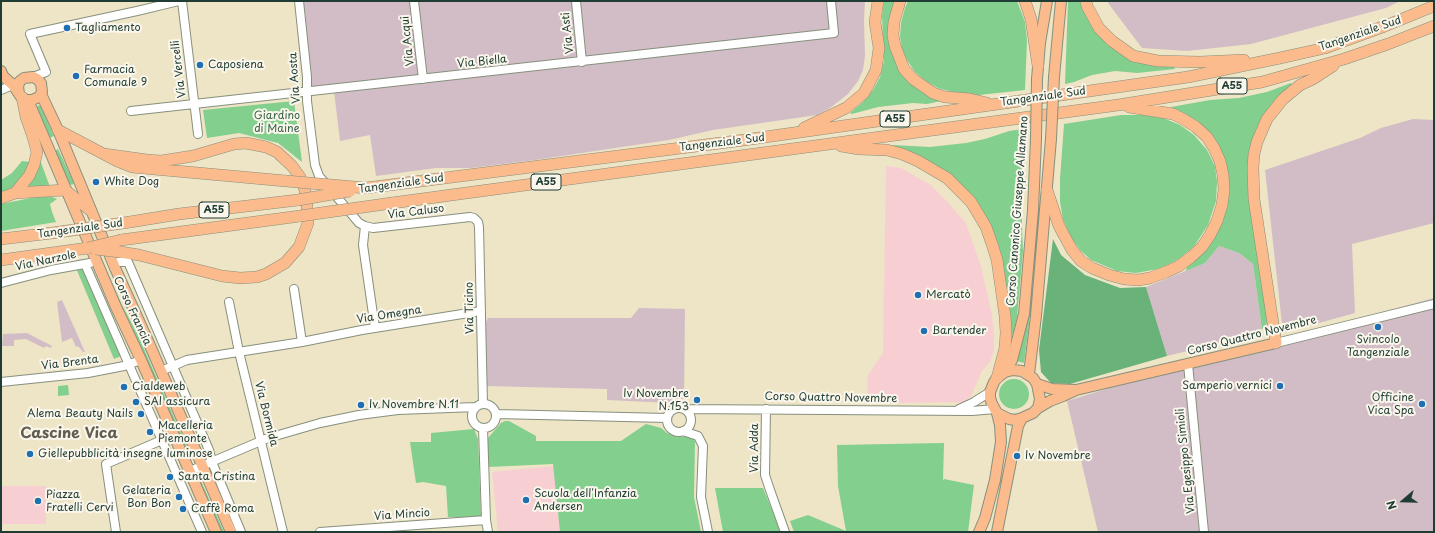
<!DOCTYPE html>
<html>
<head>
<meta charset="utf-8">
<style>
	body { margin:0 }
	#map { position:relative; width:1435px; height:533px; overflow:hidden; background:#eee4c6; font-family:"Playpen Sans",sans-serif }
	canvas { display:block }
	.frame { position:absolute; inset:0; border:2px solid #1f3d34; pointer-events:none }
	.north { position:absolute; left:1383px; top:481px; width:40px; height:40px; -webkit-text-stroke:3px #fbf7ec; paint-order:stroke; rotate:250deg; font-size:11px; font-weight:700; line-height:16px; text-align:center; color:#1f3d34 }
	.north::after { content:''; display:block; margin:auto; width:14px; height:18px; background:#1f3d34; clip-path:polygon(50% 0,100% 100%,50% 72%,0 100%) }
</style>
</head>
<body>
<div id="map">
<canvas width="1435" height="533"></canvas>
<div class="frame"></div>
<div class="north">N</div>
</div>
<script>
const g = document.querySelector('canvas').getContext('2d');
g.lineJoin = 'round';
function paint(path, color) {
  g.fillStyle = color;
  g.fill(path, 'evenodd');
}
function toPath(rows) {
  const path = new Path2D();
  for (const r of rows) {
    if (r.length === 3) {
      path.moveTo(r[0] + r[2], r[1]);
      path.arc(r[0], r[1], r[2], 0, 2 * Math.PI);
      continue;
    }
    path.moveTo(r[0], r[1]);
    for (let i = 2; i < r.length; i += 2) path.lineTo(r[i], r[i + 1]);
  }
  return path;
}
function stroke(path, color, width, dash) {
  g.strokeStyle = color;
  g.lineWidth = width;
  g.lineCap = dash ? 'butt' : 'round';
  g.setLineDash(dash || []);
  g.stroke(path);
}
function label(font, color, halo, rows, align = 'center') {
  g.font = font + ' "Playpen Sans",sans-serif';
  g.lineWidth = 4;
  g.setLineDash([]);
  g.textBaseline = 'middle';
  g.strokeStyle = halo;
  g.fillStyle = color;
  for (const [text, x, y, turn = 0] of rows) {
    g.save();
    g.translate(x, y);
    g.rotate((+turn || 0) * Math.PI / 180);
    g.textAlign = isNaN(turn) ? turn : align;
    if (halo) g.strokeText(text, 0, 0);
    g.fillText(text, 0, 0);
    g.restore();
  }
}
paint(toPath([
	[886,166,901,168,931,185,944,198,966,223,981,266,992,314,994,335,994,351,990,362,982,371,971,396,963,402,895,403,867,401,868,375,883,353],
	[554,466,560,532,498,532,492,472],
	[1,486,46,486,46,524,4,524,1,526]
]), '#f7cfd3');
paint(toPath([
	[300,1,865,1,864,20,865,56,863,70,858,81,848,94,830,108,817,115,713,130,669,140,535,160,471,168,436,168,376,176,370,135,340,141,334,91,310,92],
	[1109,1,1400,1,1386,8,1251,44,1187,51,1142,48,1108,3],
	[1413,119,1434,120,1434,223,1352,244,1355,313,1283,333,1265,170,1360,138,1381,128],
	[1219,246,1239,253,1253,264,1262,329,1200,348,1167,356,1146,287,1205,263],
	[1434,298,1434,532,1098,532,1067,401,1188,364],
	[62,300,85,352,83,352,78,346,76,347,72,338,62,342,57,302],
	[639,308,685,309,684,398,672,403,607,400,607,389,485,386,484,327,488,318,631,318],
	[27,333,52,346,51,348,46,346,44,348,26,339,14,340,14,346,2,346,3,334]
]), '#d2bdc7');
paint(toPath([
	[884,1,896,1,896,61,941,101,927,104,913,103,878,107,852,114,850,113,863,102,873,90,880,77,884,61,882,16],
	[908,1,1017,1,1025,22,1027,40,1025,90,979,95,964,95,938,88,926,81,915,72,907,60,902,49,900,36,901,23,905,8],
	[1068,1,1080,1,1089,20,1154,65,1174,67,1175,69,1137,73,1115,71,1092,75,1074,82,1065,84],
	[1291,83,1292,85,1255,135,1267,322,1266,326,1262,329,1253,264,1239,253,1219,246,1205,263,1186,271,1187,267,1219,229,1221,151,1172,109,1171,107,1210,100,1239,98,1267,92],
	[294,101,302,162,278,143,239,133,207,138,203,110],
	[40,105,54,136,49,138,36,107],
	[1121,115,1142,115,1163,118,1180,125,1194,135,1207,150,1215,166,1217,182,1216,201,1208,225,1195,245,1179,259,1158,269,1136,273,1117,271,1091,260,1080,250,1070,236,1063,219,1060,202,1060,179,1064,124],
	[1023,129,1021,201,1023,251,1017,317,1013,334,1010,333,1003,277,976,204,892,148,893,145,930,147,966,143,985,139,1009,131],
	[58,149,74,183,72,185,68,183,55,153,56,150],
	[40,160,50,187,29,187,29,185],
	[22,161,30,162,25,173,16,186,1,195,1,180,12,173],
	[41,196,52,197,57,199,50,204,52,212,56,222,1,231,1,204],
	[81,213,82,214,122,305,137,333,191,456,189,457,137,342,135,335,127,317,119,306],
	[83,266,121,356,114,359,76,268],
	[1033,291,1024,363,1016,361,1024,337,1031,293],
	[1014,394,15],
	[68,385,69,395,58,396,58,386],
	[505,421,509,421,536,436,536,441,621,441,646,424,661,428,667,433,677,437,690,437,695,441,694,497,701,532,560,532,553,464,488,467,488,438,501,423],
	[474,429,478,439,481,517,448,517,446,486,423,482,416,483,410,442,431,442,431,433],
	[944,443,943,481,944,479,974,485,968,532,794,532,790,521,808,515,846,531,838,486,837,445],
	[200,481,201,481,224,532,222,532],
	[715,488,763,488,781,532,723,532]
]), '#82cf8e');
paint(toPath([
	[1053,239,1061,255,1085,275,1120,288,1146,287,1167,356,1070,384,1051,383,1041,372,1039,350]
]), '#69b279');
const minor = toPath([
	[182,1,198,134],
	[299,1,307,77,307,101,315,165,319,176,359,223,365,226,373,228,382,227,470,217,474,218,478,222,479,227,483,404],
	[414,1,423,79],
	[576,1,582,62],
	[33,77,46,72,30,34,137,11,179,1],
	[1,90,17,83],
	[131,111,834,33,831,1],
	[365,226,363,245,375,328],
	[112,262,128,262,209,450,212,462,241,532],
	[85,264,202,532],
	[1,283,51,270,90,263],
	[294,289,302,342],
	[229,302,239,352,283,532],
	[1276,343,1434,304],
	[1188,364,1204,532],
	[161,371,187,360,302,342,362,330,481,311],
	[1,382,88,373,124,366,141,360],
	[484,416,12],
	[679,420,12],
	[684,409,972,411,995,409],
	[766,409,765,475,770,490,785,532],
	[959,409,974,402,990,392],
	[496,414,667,418],
	[483,428,486,520,488,532],
	[683,431,698,436,703,446,701,497,708,532],
	[178,476,268,438,320,423,359,415,398,410,476,407],
	[116,532,106,464,162,440],
	[320,532,486,520]
]);
const major = toPath([
	[1,71,3,76,13,85,21,97,26,100,32,100,39,97,42,92,41,83,37,79,33,77,24,78,20,81,18,86,19,94],
	[1054,77,1061,1],
	[1037,79,1040,43,1047,1],
	[41,94,58,130,115,268,148,341,231,532],
	[28,100,116,307,141,360,216,532],
	[1013,370,1022,371,1033,378,1037,384,1040,399,1038,408,1033,413,1022,418,1015,420,1009,419,997,413,992,404,990,398,990,392,994,382,997,378,1005,372,1013,370],
	[1005,372,1012,360,1024,314,1033,210,1036,139],
	[1029,374,1036,316,1051,139],
	[1037,384,1052,389,1076,390],
	[1038,408,1050,401,1063,396,1076,390,1276,343],
	[979,532,985,518,995,480,1001,442,1000,425,997,413],
	[997,532,1018,426,1022,418]
]);
const highway = toPath([
	[900,1,894,22,893,35,895,46,904,69,913,79,933,93,945,97,970,99,987,103],
	[1025,1,1031,19,1038,66],
	[1086,1,1087,6,1099,28,1112,41,1133,56,1158,61,1200,62,1244,60],
	[804,128,846,108,864,93,876,70,879,48,875,22,878,1],
	[58,130,117,161,132,167,286,181],
	[841,146,859,149,887,150,902,154,918,161,947,178,971,202,986,227,992,244,997,260,1005,316,1006,333,1005,348,997,378],
	[104,154,147,160,161,161,193,156,234,144,246,143,266,147,277,152,292,166,300,177,305,190,308,215,308,223,299,247,285,263,266,274,257,277,240,278,222,276,139,255,120,252],
	[366,188,744,140,1188,77,1280,58,1325,48,1385,26,1434,6],
	[1047,190,1059,226,1072,250,1081,261,1092,268,1109,275,1124,279,1138,280,1150,278,1166,272,1179,266,1191,257,1202,247,1210,235,1217,221,1222,205,1224,190,1223,175,1220,161,1214,148,1207,137,1196,127,1183,119,1173,114,1129,107],
	[15,193,29,176,34,165,37,152,33,137,26,117,22,97],
	[1,198,15,193,65,190,90,210],
	[392,203,1118,105,1262,82,1344,59,1388,44,1434,26],
	[130,222,179,214,298,200],
	[1,239,52,233],
	[121,240,300,216],
	[1,260,88,248],
	[1276,343,1254,199,1253,168,1254,154,1257,142,1267,119,1283,99,1300,85,1313,79,1333,66]
]);
stroke(minor, '#86907d', 10);
stroke(major, '#86907d', 12);
stroke(highway, '#86907d', 12);
stroke(minor, '#fff', 8);
stroke(major, '#fbbb8d', 10);
stroke(highway, '#fbbb8d', 11);
const majorBridge = toPath([
	[1036,139,1037,79],
	[1051,139,1054,77]
]);
const highwayBridge = toPath([
	[286,181,366,188],
	[298,200,350,191],
	[300,216,392,203],
	[52,233,130,222],
	[88,248,121,240],
	[96,249,120,252]
]);
stroke(majorBridge, '#86907d', 12, []);
stroke(highwayBridge, '#86907d', 12, []);
stroke(majorBridge, '#fbbb8d', 10);
stroke(highwayBridge, '#fbbb8d', 11);
for (const [x, y, r, color] of [
	[67,28,4,"#1f6fb2"],
	[200,65,4,"#1f6fb2"],
	[76,76,4,"#1f6fb2"],
	[96,182,4,"#1f6fb2"],
	[918,295,4,"#1f6fb2"],
	[1378,327,4,"#1f6fb2"],
	[924,331,4,"#1f6fb2"],
	[1280,386,4,"#1f6fb2"],
	[124,387,4,"#1f6fb2"],
	[697,400,4,"#1f6fb2"],
	[136,402,4,"#1f6fb2"],
	[1422,404,4,"#1f6fb2"],
	[361,405,4,"#1f6fb2"],
	[141,414,4,"#1f6fb2"],
	[150,432,4,"#1f6fb2"],
	[30,454,4,"#1f6fb2"],
	[1017,456,4,"#1f6fb2"],
	[170,477,4,"#1f6fb2"],
	[179,497,4,"#1f6fb2"],
	[526,500,4,"#1f6fb2"],
	[38,501,4,"#1f6fb2"],
	[183,509,4,"#1f6fb2"]
]) {
  const dot = new Path2D();
  dot.arc(x, y, r, 0, 2 * Math.PI);
  g.fillStyle = color;
  g.fill(dot);
  stroke(dot, '#fbf7ec', 1.5);
}
for (const [x, y, w] of [
	[1232,86,30],
	[895,119,30],
	[546,182,30],
	[214,210,30]
]) {
  const box = new Path2D();
  box.roundRect(x - w / 2, y - 8, w, 16, 3);
  g.fillStyle = '#fbf7ec';
  g.fill(box);
  stroke(box, '#1f3d34', 1);
}
label('bold 10px', '#1f3d34', null, [
	["A55",1232,86],
	["A55",895,119],
	["A55",546,182],
	["A55",214,210]
]);
label('11px', '#1f3d34', '#fbf7ec', [
	["Tagliamento",75,28],
	["Caposiena",208,65],
	["Farmacia",84,70],
	["Comunale 9",84,83],
	["White Dog",104,182],
	["Mercatò",926,295],
	["Bartender",932,331],
	["Svincolo",1378,340,"center"],
	["Tangenziale",1378,353,"center"],
	["Samperio vernici",1272,386,"right"],
	["Cialdeweb",132,387],
	["Iv Novembre",689,394,"right"],
	["N.153",689,407,"right"],
	["Officine",1414,398,"right"],
	["Vica Spa",1414,411,"right"],
	["SAI assicura",144,402],
	["Iv Novembre N.11",369,405],
	["Alema Beauty Nails",133,414,"right"],
	["Macelleria",158,426],
	["Piemonte",158,439],
	["Giellepubblicità insegne luminose",38,454],
	["Iv Novembre",1025,456],
	["Santa Cristina",178,477],
	["Gelateria",171,491,"right"],
	["Bon Bon",171,504,"right"],
	["Scuola dell'Infanzia",534,494],
	["Andersen",534,507],
	["Piazza",46,495],
	["Fratelli Cervi",46,508],
	["Caffè Roma",191,509]
], 'left');
label('11px', '#1f3d34', '#fbf7ec', [
	["Via Asti",568,33,-96],
	["Tangenziale Sud",1360,34,-19],
	["Via Acqui",408,41,-96],
	["Via Biella",482,62,-6],
	["Via Vercelli",179,69,-97],
	["Via Aosta",295,78,-94],
	["Tangenziale Sud",1043,97,-8],
	["Tangenziale Sud",722,143,-7],
	["Tangenziale Sud",401,184,-8],
	["Corso Canonico Giuseppe Allamano",1018,211,-86],
	["Via Caluso",416,212,-7],
	["Tangenziale Sud",80,229,-8],
	["Via Narzole",46,261,-12],
	["Via Ticino",470,308,-91],
	["Corso Francia",132,311,65],
	["Via Omegna",389,315,-9],
	["Corso Quattro Novembre",1252,336,-14],
	["Via Brenta",70,363,-7],
	["Corso Quattro Novembre",831,398,1],
	["Via Bormida",266,414,76],
	["Via Adda",755,448,-90],
	["Via Egesippo Simioli",1186,461,-96],
	["Via Mincio",402,515,-4]
]);
label('11px', '#38624a', '#fbf7ec', [
	["Giardino",277,116],
	["di Maine",277,129]
]);
label('bold 15px', '#625d51', '#fbf7ec', [
	["Cascine Vica",69,434]
]);
</script>
</body>
</html>
